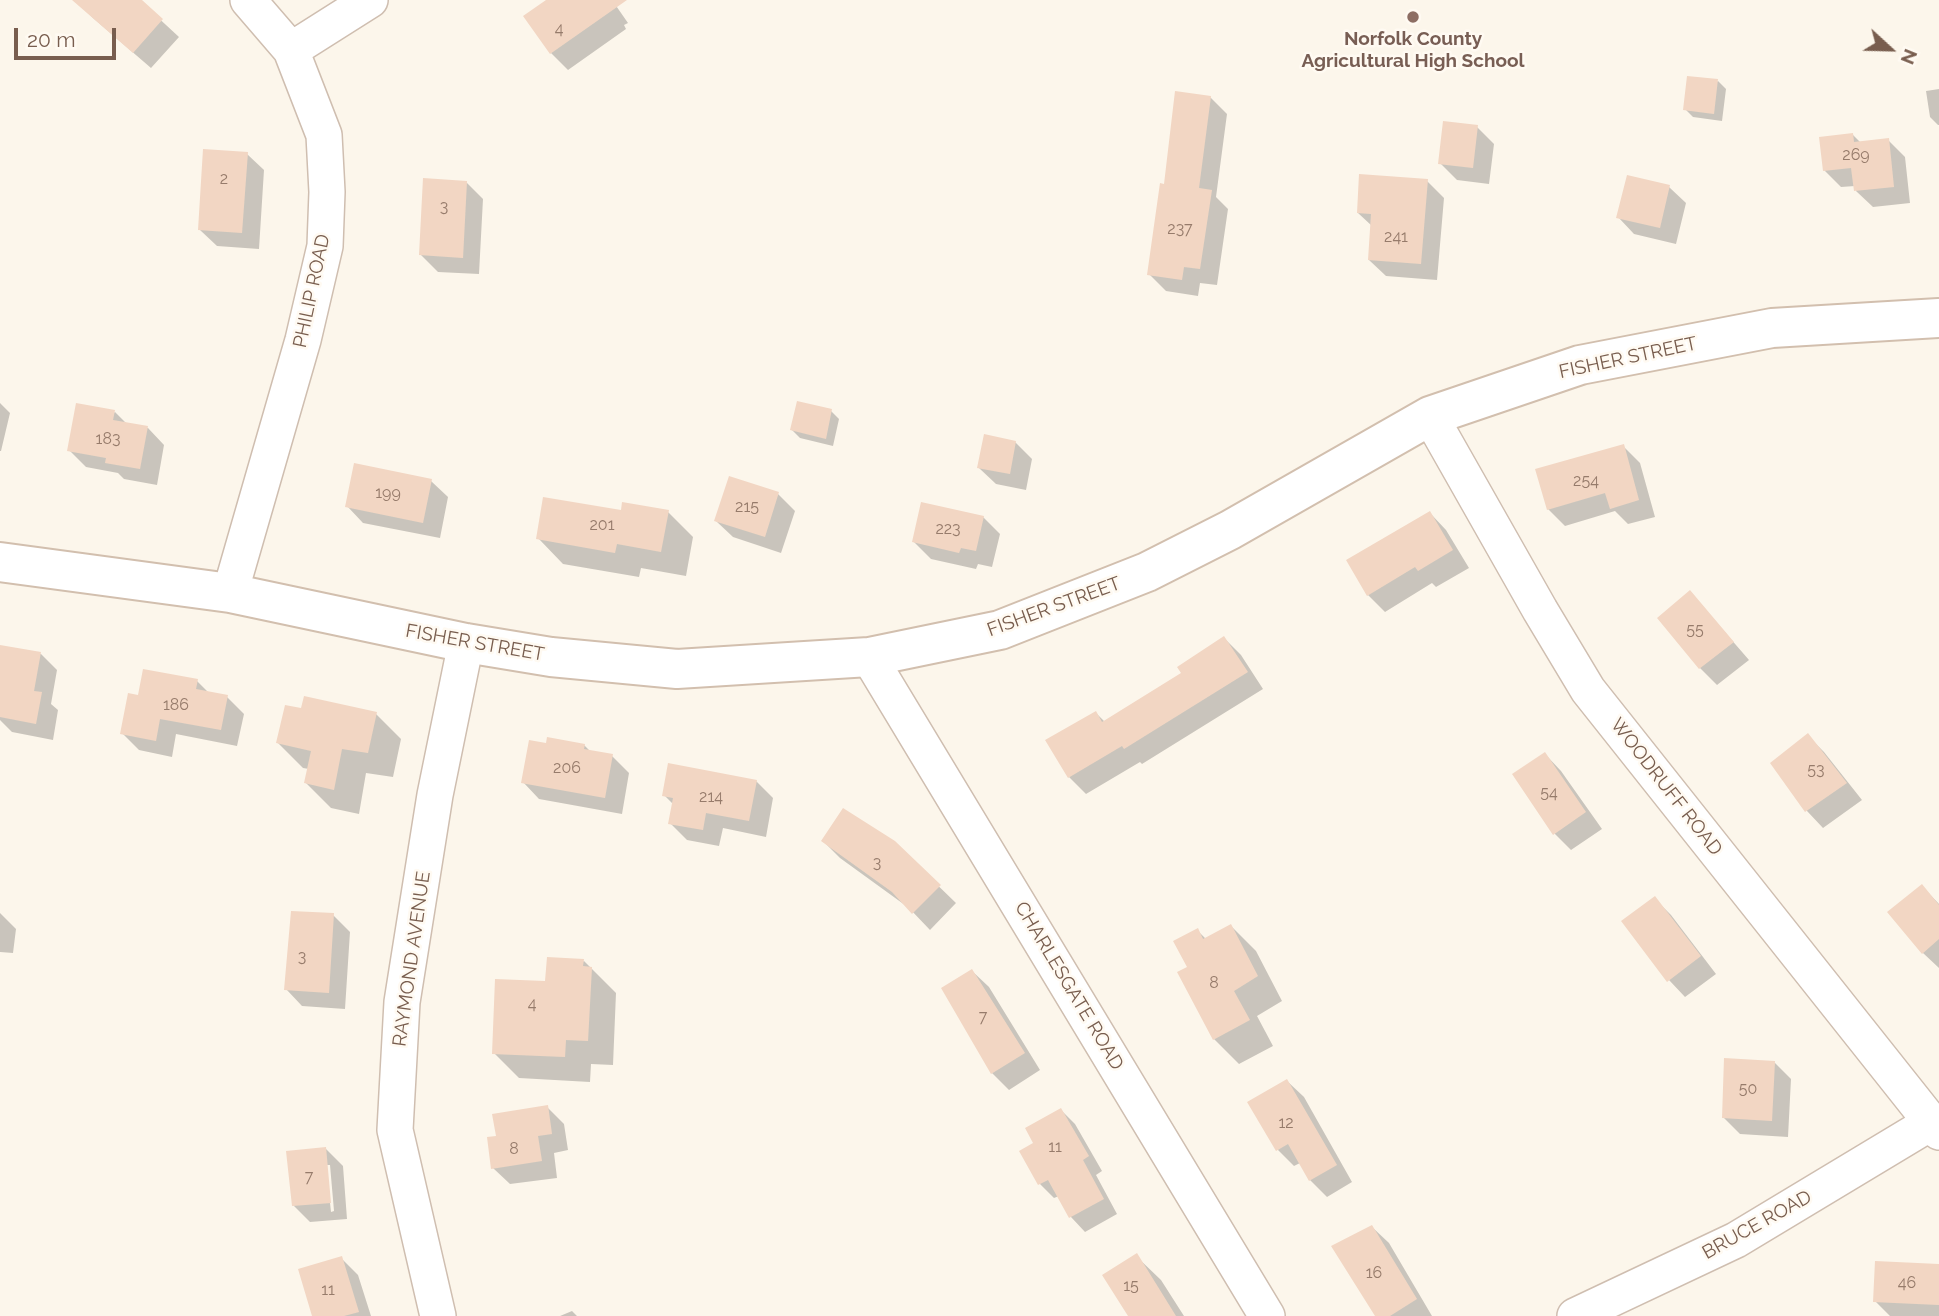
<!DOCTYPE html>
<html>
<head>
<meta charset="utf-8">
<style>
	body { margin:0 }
	#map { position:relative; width:1939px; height:1316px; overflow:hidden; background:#fcf6eb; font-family:Raleway,sans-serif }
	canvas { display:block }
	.north { position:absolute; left:1855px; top:14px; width:70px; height:70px; -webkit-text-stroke:5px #fffaf2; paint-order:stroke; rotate:112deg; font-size:19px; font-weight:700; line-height:28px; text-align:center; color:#785d4e }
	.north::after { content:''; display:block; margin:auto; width:24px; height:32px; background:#785d4e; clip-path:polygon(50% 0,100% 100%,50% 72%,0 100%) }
	.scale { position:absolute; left:14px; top:28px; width:102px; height:32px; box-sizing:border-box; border:4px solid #785d4e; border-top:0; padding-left:9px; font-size:21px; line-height:24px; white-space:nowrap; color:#785d4e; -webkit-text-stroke:5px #fffaf2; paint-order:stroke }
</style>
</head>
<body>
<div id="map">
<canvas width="1939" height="1316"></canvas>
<div class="north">N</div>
<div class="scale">20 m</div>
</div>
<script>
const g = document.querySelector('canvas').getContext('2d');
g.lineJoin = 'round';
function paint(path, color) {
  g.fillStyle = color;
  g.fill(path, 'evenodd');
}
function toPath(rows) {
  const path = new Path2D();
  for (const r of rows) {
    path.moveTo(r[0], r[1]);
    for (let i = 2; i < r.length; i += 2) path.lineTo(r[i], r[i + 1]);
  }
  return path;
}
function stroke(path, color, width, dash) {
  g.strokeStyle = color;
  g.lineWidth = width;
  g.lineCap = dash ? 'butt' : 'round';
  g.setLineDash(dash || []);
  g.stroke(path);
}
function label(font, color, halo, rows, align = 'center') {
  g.font = font + ' Raleway,sans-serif';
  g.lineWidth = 5;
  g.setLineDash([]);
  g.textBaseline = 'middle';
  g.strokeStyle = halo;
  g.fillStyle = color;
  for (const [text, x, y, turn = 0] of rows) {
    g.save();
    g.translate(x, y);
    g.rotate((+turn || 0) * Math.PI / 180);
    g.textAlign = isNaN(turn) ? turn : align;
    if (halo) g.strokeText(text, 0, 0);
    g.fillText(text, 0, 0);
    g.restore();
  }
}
paint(toPath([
	[77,0,139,0,179,37,151,68,93,18,76,1],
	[549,0,612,0,628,23,624,25,626,29,568,70,551,53],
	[1718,81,1726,89,1722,121,1693,117,1685,109],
	[1939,89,1939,125,1938,125,1930,117,1926,91],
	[1210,97,1227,114,1216,197,1228,209,1217,285,1200,283,1198,296,1166,291,1149,274,1166,186],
	[1477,127,1494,144,1489,184,1457,180,1440,163],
	[1853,135,1861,143,1888,140,1905,157,1910,203,1873,207,1856,191,1855,186,1841,187,1824,170],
	[247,154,264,170,259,249,217,246,200,230],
	[1427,181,1444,198,1437,280,1386,276,1369,260,1372,226,1358,213],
	[466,182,483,199,479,274,438,272,421,255],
	[1669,187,1686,203,1676,244,1634,234,1618,217],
	[0,403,10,413,1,451,0,451],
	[831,411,839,419,833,446,800,438,792,430],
	[115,412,127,424,148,428,164,445,157,485,124,479,118,473,86,467,69,450],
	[1015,442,1032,459,1026,490,996,484,979,468],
	[1623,446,1640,463,1655,517,1628,524,1615,511,1565,526,1548,509],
	[431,481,448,497,440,538,363,523,347,506],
	[778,494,795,511,781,553,733,537,716,521],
	[622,512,668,512,693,537,686,576,641,568,639,577,563,564,538,538],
	[1430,513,1446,530,1469,568,1436,587,1432,583,1385,612,1368,595],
	[983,517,1000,534,992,567,978,564,976,569,931,559,914,542],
	[1690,592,1749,660,1717,685,1700,668,1660,618],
	[1224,638,1241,655,1263,689,1142,764,1140,762,1086,794,1069,777,1048,741,1096,713,1105,722,1183,674],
	[0,646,41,654,57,670,51,704,58,710,53,740,12,732,0,720],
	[197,681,210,694,227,697,244,714,237,746,176,734,172,757,139,750,122,733,139,697],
	[376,714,401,739,393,777,366,773,359,814,331,808,306,783,309,769,303,768,278,743],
	[1807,735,1824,752,1862,800,1823,828,1807,811,1773,763],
	[548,745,584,745,591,752,612,756,629,773,622,814,539,799,523,782],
	[1545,754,1561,771,1602,829,1571,850,1555,834],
	[756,781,773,798,766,837,723,828,719,846,687,840,670,823,674,805,664,795],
	[823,841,894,843,956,903,930,930,909,908,840,858],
	[1922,886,1939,904,1939,968,1923,953],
	[1654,898,1671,915,1716,974,1685,997,1669,980],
	[0,913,16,929,13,953,0,952],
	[333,915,350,932,345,1009,302,1006,286,989],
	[1231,926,1256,951,1282,1001,1257,1016,1273,1046,1239,1064,1214,1039,1179,973,1189,968,1197,930,1206,939],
	[584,961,616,993,613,1065,591,1064,590,1082,519,1078,494,1053,547,983],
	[972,971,989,987,1040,1070,1009,1090,992,1073],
	[1774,1062,1791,1079,1788,1137,1740,1134,1723,1117],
	[1287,1081,1304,1097,1352,1182,1327,1197,1310,1180,1300,1163,1294,1166,1278,1150],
	[547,1107,564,1124,568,1150,554,1153,557,1178,510,1184,493,1168,498,1138],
	[1061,1110,1075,1124,1102,1171,1096,1175,1117,1214,1085,1232,1071,1217,1059,1196,1054,1198,1040,1184,1036,1144],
	[326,1149,343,1166,347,1219,310,1222,293,1205],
	[326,1165,330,1165,334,1211,331,1212],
	[1372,1227,1389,1243,1432,1316,1377,1316],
	[1136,1256,1161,1280,1184,1316,1130,1316],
	[341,1258,358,1275,371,1316,314,1316],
	[1939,1265,1939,1316,1890,1316,1875,1301],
	[572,1311,577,1316,560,1316]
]), '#0003');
paint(toPath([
	[72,0,142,0,163,19,133,53],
	[546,0,627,0,550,54,523,16],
	[1687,76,1718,79,1714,114,1683,110],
	[1175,91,1211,96,1199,188,1212,190,1200,269,1184,267,1182,280,1147,275,1160,183,1164,184],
	[1443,121,1478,125,1473,168,1438,164],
	[1853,133,1854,142,1889,138,1894,187,1854,191,1851,168,1823,171,1819,137],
	[203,149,248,152,242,233,198,230],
	[1359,174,1428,179,1421,264,1368,260,1371,214,1357,213],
	[1627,175,1670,185,1660,228,1616,218],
	[423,178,467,181,463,258,419,255],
	[797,401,832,409,826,439,790,430],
	[76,403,115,410,113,420,148,426,140,469,105,463,106,458,67,451],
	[984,434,1016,441,1010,474,977,468],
	[1624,444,1639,500,1610,509,1605,493,1547,510,1535,469],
	[354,463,432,479,423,523,345,507],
	[729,476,779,492,765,537,714,521],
	[543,497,621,510,622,502,669,510,661,552,617,544,615,553,536,539],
	[921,502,984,516,976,551,961,548,959,553,912,542],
	[1430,511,1453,550,1418,571,1415,567,1367,596,1346,560],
	[1690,590,1734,642,1699,669,1657,618],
	[1224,636,1248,672,1124,749,1122,746,1068,778,1045,740,1096,711,1102,722,1181,673,1177,667],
	[0,645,41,652,34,691,42,692,36,724,0,717],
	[143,669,198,679,196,689,228,695,221,730,160,719,156,741,120,734,128,693,138,695],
	[304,696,377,712,368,753,342,749,334,790,304,783,311,751,276,743,285,705,301,708],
	[1808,733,1847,783,1805,812,1770,763],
	[547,737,585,744,584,749,613,754,605,798,521,783,529,740,546,743],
	[1545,752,1586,812,1553,835,1512,774],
	[668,763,757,780,749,821,706,813,703,830,668,824,673,798,662,796],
	[843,808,895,841,941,885,912,914,892,892,821,841],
	[1922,884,1939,905,1939,939,1922,954,1887,912],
	[1655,896,1701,956,1667,982,1621,921],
	[291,911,334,913,329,993,284,990],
	[1231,924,1258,976,1234,991,1250,1020,1213,1040,1177,972,1187,967,1173,941,1198,928,1203,939],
	[547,957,584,959,583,966,592,967,588,1041,566,1040,565,1057,492,1054,495,979,545,981],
	[972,969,1025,1053,991,1074,941,988],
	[1724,1058,1775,1061,1772,1121,1722,1118],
	[1287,1079,1337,1165,1309,1181,1288,1144,1276,1151,1247,1102],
	[548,1105,552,1134,538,1136,542,1161,491,1169,487,1137,496,1136,492,1114],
	[1061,1108,1089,1156,1083,1160,1104,1199,1069,1218,1048,1180,1038,1185,1019,1151,1033,1143,1025,1128],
	[326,1147,331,1203,292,1206,286,1151],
	[1372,1225,1417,1299,1390,1316,1375,1316,1331,1246],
	[1137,1253,1176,1316,1128,1316,1102,1275],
	[342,1256,359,1312,344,1316,312,1316,298,1269],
	[1875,1261,1939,1264,1939,1305,1873,1302]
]), '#f2d6c3');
const minor = toPath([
	[291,50,370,0],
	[1430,416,1540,610,1588,690,1939,1132],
	[230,593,303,340,325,246,327,192,324,135,291,50,248,0],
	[869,657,1267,1316],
	[438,1316,395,1130,402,1002,435,795,466,643],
	[1575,1316,1736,1240,1932,1122]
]);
const secondary = toPath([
	[0,562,230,593,466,643,551,657,677,669,869,657,1000,630,1147,572,1230,530,1430,416,1580,365,1772,328,1939,318]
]);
stroke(minor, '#cfbeb0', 38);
stroke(secondary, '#d2bfae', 42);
stroke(minor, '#fff', 35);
stroke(secondary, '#fff', 38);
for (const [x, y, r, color] of [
	[1413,17,7,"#8d6e63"]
]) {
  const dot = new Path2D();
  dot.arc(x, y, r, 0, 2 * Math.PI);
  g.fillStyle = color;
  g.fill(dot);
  stroke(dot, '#fffaf2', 2.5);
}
label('16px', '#967b6b', null, [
	["4",559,29],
	["269",1856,155],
	["2",224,179],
	["3",444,207],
	["237",1180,229],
	["241",1396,237],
	["183",108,439],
	["254",1586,481],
	["199",388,493],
	["215",747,507],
	["201",602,525],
	["223",948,529],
	["55",1695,630],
	["186",176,705],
	["206",567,768],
	["53",1816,770],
	["54",1549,793],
	["214",711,797],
	["3",877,863],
	["3",302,957],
	["8",1214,983],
	["4",532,1004],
	["7",983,1017],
	["50",1748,1089],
	["12",1286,1123],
	["11",1055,1147],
	["8",514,1149],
	["7",309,1177],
	["16",1374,1273],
	["46",1907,1283],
	["15",1131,1286],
	["11",328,1290]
]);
label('bold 19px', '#785e54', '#fffaf2', [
	["Norfolk County",1413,39],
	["Agricultural High School",1413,61]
]);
label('19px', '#785d4e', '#fffaf2', [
	["PHILIP ROAD",312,291,-78],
	["FISHER STREET",1628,358,-12],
	["FISHER STREET",1054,607,-20],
	["FISHER STREET",475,643,10],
	["WOODRUFF ROAD",1666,787,52],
	["RAYMOND AVENUE",412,959,-82],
	["CHARLESGATE ROAD",1069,986,59],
	["BRUCE ROAD",1757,1225,-29]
]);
</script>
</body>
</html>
